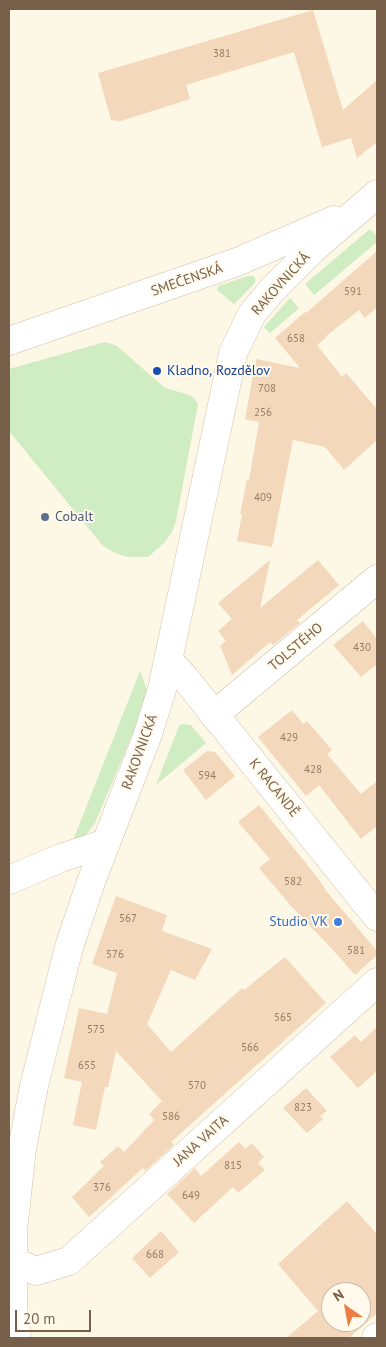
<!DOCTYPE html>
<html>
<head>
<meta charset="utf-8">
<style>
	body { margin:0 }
	#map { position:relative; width:386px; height:1347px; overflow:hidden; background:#fdf7e5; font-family:"PT Sans",sans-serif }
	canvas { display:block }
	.frame { position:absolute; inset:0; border:10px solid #785f49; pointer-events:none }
	.north { position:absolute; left:321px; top:1282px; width:50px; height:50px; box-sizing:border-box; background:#fffaec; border:1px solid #c9bcab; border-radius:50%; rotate:327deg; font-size:14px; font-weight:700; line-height:20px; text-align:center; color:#785f49 }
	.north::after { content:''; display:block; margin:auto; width:18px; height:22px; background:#ed7d44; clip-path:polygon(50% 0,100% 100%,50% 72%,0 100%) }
	.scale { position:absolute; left:15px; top:1310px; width:76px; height:22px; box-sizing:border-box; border:2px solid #785f49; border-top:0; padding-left:6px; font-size:15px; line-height:18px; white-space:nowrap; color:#785f49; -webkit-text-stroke:4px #fffaec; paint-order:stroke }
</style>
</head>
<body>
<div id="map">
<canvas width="386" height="1347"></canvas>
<div class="frame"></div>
<div class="north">N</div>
<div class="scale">20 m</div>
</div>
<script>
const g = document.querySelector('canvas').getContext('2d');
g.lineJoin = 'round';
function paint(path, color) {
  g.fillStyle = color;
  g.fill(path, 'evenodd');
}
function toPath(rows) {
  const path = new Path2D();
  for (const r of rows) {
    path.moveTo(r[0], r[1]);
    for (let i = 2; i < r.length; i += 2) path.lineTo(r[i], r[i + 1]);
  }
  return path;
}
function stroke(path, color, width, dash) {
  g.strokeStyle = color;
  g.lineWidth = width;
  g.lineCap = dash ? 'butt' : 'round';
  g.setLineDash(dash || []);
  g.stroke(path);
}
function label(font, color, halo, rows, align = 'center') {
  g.font = font + ' "PT Sans",sans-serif';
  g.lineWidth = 4;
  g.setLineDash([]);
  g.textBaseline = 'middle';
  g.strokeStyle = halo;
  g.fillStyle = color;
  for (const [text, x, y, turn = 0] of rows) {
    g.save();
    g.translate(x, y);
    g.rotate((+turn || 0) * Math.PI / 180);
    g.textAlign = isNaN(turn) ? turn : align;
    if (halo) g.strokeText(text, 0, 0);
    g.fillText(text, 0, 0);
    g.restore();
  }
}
paint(toPath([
	[370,229,377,236,377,242,314,295,305,284],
	[248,276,253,276,255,277,255,283,234,304,217,290,218,286],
	[290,298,299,308,270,333,264,327],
	[105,342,117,346,165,388,190,395,194,398,198,404,176,521,172,532,164,543,148,557,128,557,115,553,103,546,9,431,9,369],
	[140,671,147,690,144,707,95,823,86,835,72,843],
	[182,724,191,725,206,743,156,785,179,726]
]), '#cfecc2');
paint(toPath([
	[313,10,343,110,377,80,377,142,357,158,351,138,322,147,294,52,186,85,190,99,121,121,111,120,98,73],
	[377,251,377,307,365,318,359,310,325,337,326,338,317,345,342,377,346,373,377,409,377,440,344,470,325,447,293,440,272,547,237,541,242,514,240,514,247,480,249,480,259,422,245,419,256,359,300,368,275,338,305,312,306,313],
	[270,560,260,608,318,560,339,585,297,620,300,623,273,645,270,642,232,675,220,646,226,641,218,631,232,619,218,603],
	[363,621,377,639,377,664,361,677,333,645],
	[292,710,303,724,307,721,332,750,327,754,361,794,377,781,377,826,361,839,319,785,306,796,258,737],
	[207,751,215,752,235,776,206,800,183,770],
	[259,805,317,877,327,892,377,951,377,955,355,975,331,948,291,906,259,868,270,859,238,822],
	[116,896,167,915,162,931,212,949,195,980,171,970,147,1024,171,1052,242,988,244,990,285,957,326,1003,171,1142,174,1145,145,1171,143,1168,89,1217,72,1197,104,1166,100,1162,118,1146,124,1152,154,1120,149,1114,162,1101,116,1051,108,1087,105,1087,96,1130,73,1125,82,1082,64,1078,79,1008,107,1014,117,973,92,964],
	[377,1027,377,1071,358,1088,330,1057,355,1035,361,1042],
	[306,1088,327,1111,320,1116,323,1119,307,1133,283,1108],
	[239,1142,245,1149,252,1143,264,1157,258,1163,265,1170,238,1193,233,1187,194,1223,167,1194,195,1168,201,1176],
	[347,1201,377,1234,377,1313,349,1338,286,1338,318,1311,278,1264],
	[331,1292,361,1292,361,1322,331,1322],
	[161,1231,179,1252,150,1278,132,1258]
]), '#f4d8bb');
const street = toPath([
	[169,661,185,678,377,917],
	[214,715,377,579],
	[9,880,61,858,106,843],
	[13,1261,36,1271,69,1261,377,982],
	[376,1338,377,1337]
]);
const secondary = toPath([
	[9,341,237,262,334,220],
	[17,1338,13,1310,13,1231,22,1149,34,1086,69,947,91,882,148,734,162,689,233,353,252,314,272,290,313,249,377,194]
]);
stroke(street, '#d0bfab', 29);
stroke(secondary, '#d3c0a7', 29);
stroke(street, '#fff', 28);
stroke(secondary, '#fff', 28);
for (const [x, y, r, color] of [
	[157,371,5,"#1a4fb4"],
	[45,517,5,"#5c6f8a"],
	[338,922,5,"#3f7fe0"]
]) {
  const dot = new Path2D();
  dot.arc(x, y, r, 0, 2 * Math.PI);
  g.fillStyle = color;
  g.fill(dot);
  stroke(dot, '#fffaec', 2);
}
label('11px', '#977d66', null, [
	["381",222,54],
	["591",353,292],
	["658",296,339],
	["708",267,389],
	["256",263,413],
	["409",263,498],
	["430",362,648],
	["429",289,738],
	["428",313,770],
	["594",207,776],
	["582",293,882],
	["567",128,919],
	["581",356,951],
	["576",115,955],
	["565",283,1018],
	["575",96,1030],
	["566",250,1048],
	["655",87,1066],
	["570",197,1086],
	["823",303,1108],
	["586",171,1117],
	["815",233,1166],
	["376",102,1188],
	["649",191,1196],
	["668",155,1255]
]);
label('14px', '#785f49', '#fffaec', [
	["SMEČENSKÁ",187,280,-19],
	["RAKOVNICKÁ",281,284,-48],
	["TOLSTÉHO",296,647,-40],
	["RAKOVNICKÁ",140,752,-70],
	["K RACANDĚ",274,788,51],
	["JANA VAITA",201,1141,-42]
]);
label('14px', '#164399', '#fffaec', [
	["Kladno, Rozdělov",167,371]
], 'left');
label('14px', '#4e5e75', '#fffaec', [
	["Cobalt",55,517]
], 'left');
label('14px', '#366cbe', '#fffaec', [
	["Studio VK",328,922]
], 'right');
</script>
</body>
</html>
